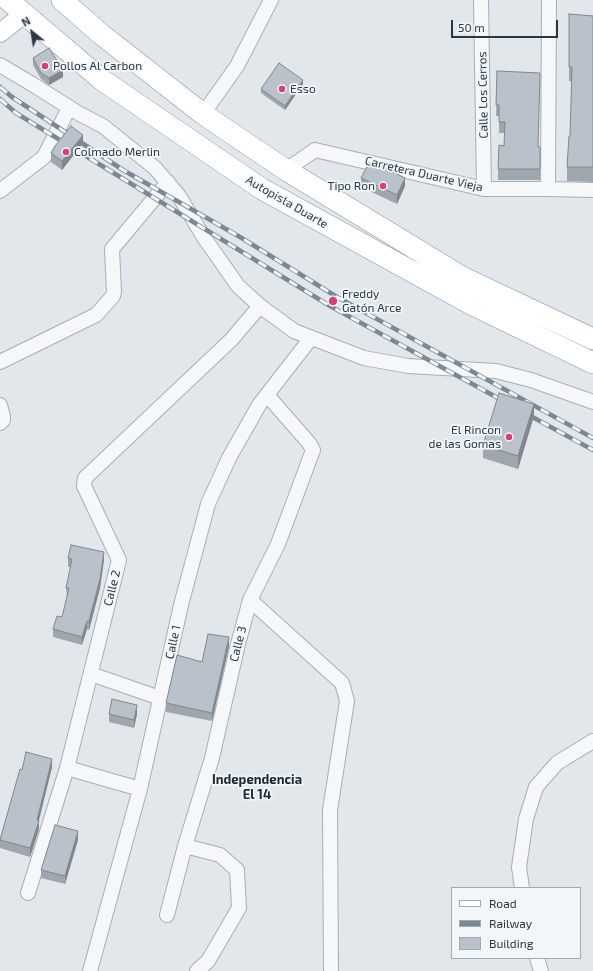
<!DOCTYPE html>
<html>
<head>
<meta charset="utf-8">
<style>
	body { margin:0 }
	#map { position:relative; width:593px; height:971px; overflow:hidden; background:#e2e7eb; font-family:"Exo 2",sans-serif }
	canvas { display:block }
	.legend { position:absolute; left:451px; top:887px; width:130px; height:72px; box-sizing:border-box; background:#f2f6f8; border:1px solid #a2aab0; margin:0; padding:5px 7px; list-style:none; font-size:12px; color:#293745 }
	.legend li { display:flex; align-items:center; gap:8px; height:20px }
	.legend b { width:20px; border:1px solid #a2aab0 }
	.north { position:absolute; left:12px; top:12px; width:40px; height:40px; -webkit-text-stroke:3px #f2f6f8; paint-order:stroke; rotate:330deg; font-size:11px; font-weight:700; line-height:16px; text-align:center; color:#293745 }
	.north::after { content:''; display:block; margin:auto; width:14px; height:18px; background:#293745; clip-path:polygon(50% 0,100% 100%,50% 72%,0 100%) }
	.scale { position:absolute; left:451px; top:20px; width:107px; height:18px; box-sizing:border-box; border:2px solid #293745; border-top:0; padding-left:5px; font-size:12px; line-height:14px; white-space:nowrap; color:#293745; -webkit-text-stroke:3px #f2f6f8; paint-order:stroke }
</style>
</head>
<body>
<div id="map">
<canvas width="593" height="971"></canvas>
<ul class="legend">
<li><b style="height:5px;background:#fff"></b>Road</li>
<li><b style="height:5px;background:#7a8996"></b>Railway</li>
<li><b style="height:11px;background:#b9c1ca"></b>Building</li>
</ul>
<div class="north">N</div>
<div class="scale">50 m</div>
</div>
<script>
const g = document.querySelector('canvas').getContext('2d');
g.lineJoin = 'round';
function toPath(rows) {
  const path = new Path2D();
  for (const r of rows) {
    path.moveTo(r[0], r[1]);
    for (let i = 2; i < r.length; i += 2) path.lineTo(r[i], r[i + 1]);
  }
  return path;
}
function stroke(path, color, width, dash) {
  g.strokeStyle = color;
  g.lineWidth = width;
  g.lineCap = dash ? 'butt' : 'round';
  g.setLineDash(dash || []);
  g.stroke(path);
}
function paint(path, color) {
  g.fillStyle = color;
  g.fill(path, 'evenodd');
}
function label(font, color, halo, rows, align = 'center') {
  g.font = font + ' "Exo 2",sans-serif';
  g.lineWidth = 3.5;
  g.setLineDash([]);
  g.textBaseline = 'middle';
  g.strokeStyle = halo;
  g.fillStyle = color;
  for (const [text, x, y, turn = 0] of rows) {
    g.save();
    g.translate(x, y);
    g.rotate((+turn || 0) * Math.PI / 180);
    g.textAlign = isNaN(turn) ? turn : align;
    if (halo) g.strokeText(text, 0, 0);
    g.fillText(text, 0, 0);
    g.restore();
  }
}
const minor = toPath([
	[481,0,484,189],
	[0,65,32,84,78,113,103,126,155,168,179,196,203,236,238,286,260,306,294,331,364,358,408,366,496,371,531,380,593,402],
	[203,114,237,66,271,0],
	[286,170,315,150,484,189,548,189,593,190],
	[548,189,549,0],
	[0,191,44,157,69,108],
	[0,362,96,315,113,296,114,292,112,249,168,182],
	[0,405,3,416,3,420,0,423],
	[250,600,342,683,347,701,330,810,331,971],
	[91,674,160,698],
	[67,768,140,789],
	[185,846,220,855,237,870,239,908,208,961,197,971],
	[522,888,519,867,526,819,536,787,557,763,593,741],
	[28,893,67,768,119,560,84,486,85,478,231,340,260,306],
	[167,915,185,846,212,758,238,644,250,600,278,544,313,450,309,443,267,395],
	[537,958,541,971],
	[90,971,140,789,181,605,208,504,229,458,259,405,311,338]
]);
const major = toPath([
	[0,33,24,14]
]);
const highway = toPath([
	[8,0,102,80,262,189,471,304,593,363],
	[62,0,102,35,203,114,286,170,462,277,593,339]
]);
stroke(minor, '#a7afb6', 16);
stroke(major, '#a1aeb8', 20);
stroke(highway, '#8997a3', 22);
stroke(minor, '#f5f7f9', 14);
stroke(major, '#fff', 18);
stroke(highway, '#fff', 21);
const rail = toPath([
	[0,87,12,97,123,170,240,237,337,297,593,438],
	[0,99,16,113,330,306,507,403],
	[525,413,593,450]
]);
stroke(rail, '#7a8996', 4.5);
stroke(rail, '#f2f6f8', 3, [9]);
paint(toPath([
	[569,14,593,16,593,182,567,181,567,167,570,136,572,81,569,81],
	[33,58,63,77,49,85,41,79,33,65],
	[497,71,539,147,540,147,540,180,498,180,498,169,504,146,505,133,499,133,499,116,496,116],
	[303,84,285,110,261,93,261,89],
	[83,143,62,170,51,162,51,153],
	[361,178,405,186,397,204,361,187],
	[534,416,518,469,483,458,483,445],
	[68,558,104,560,100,588,89,630,87,629,82,645,53,637,53,629,62,617,67,596,66,588,71,567,68,567],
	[229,646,212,721,166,712,166,703,202,662],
	[109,714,137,714,134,728,109,722],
	[52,767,39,821,39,829,30,857,0,848,0,839,22,770],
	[78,840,65,884,41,878,41,870]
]), '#9fa6ae');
paint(toPath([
	[63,70,63,77,49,85,49,78],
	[303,80,303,84,285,110,285,106],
	[83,135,83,143,62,170,62,161],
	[405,178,405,186,397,204,397,195],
	[534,404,534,416,518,469,518,456],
	[104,552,104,560,100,588,89,630,89,621],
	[87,621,87,629,82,645,82,637],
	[229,637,229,646,212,721,212,713],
	[137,705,137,714,134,728,134,720],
	[52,759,52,767,38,823,39,821,39,829,30,857,30,848],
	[78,831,78,840,65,884,65,876]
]), '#82878d');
const building = toPath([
	[569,14,593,16,593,167,567,167,569,136,570,136,572,67,569,67,569,14],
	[49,48,63,70,49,78,41,73,33,58,49,48],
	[279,63,303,80,285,106,261,89,279,63],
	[497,71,540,73,538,147,540,147,540,169,498,169,499,145,504,146,505,122,499,122,499,105,496,105,497,71],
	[71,126,83,135,62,161,51,153,55,146,71,126],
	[369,163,379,165,405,178,397,195,361,178,369,163],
	[499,393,534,404,518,456,483,445,499,393],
	[71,545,104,552,100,579,89,621,87,621,82,637,53,629,57,616,62,617,69,588,66,588,72,559,68,558,71,545],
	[208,634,229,637,212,713,166,703,177,655,202,662,208,634],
	[112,699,137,705,134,720,109,714,112,699],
	[26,752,52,759,37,820,39,821,30,848,0,840,20,769,22,770,26,752],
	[55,825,78,831,65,876,41,870,55,825]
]);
paint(building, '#b9c1ca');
stroke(building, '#82878d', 1);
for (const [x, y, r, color] of [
	[45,66,4,"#d74170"],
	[282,89,4,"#d74170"],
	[66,152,4,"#d74170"],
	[383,186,4,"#d74170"],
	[333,301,5,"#d74170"],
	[509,437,4,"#d74170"]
]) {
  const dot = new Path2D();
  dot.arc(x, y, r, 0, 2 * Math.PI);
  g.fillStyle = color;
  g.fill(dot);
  stroke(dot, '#f2f6f8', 1.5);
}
label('12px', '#293745', '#f2f6f8', [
	["Pollos Al Carbon",53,66],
	["Esso",290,89],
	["Colmado Merlin",74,152],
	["Tipo Ron",375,186,"right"],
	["Freddy",342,294],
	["Gatón Arce",342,308],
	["El Rincon",501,430,"right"],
	["de las Gomas",501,444,"right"]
], 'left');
label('12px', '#293745', '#f2f6f8', [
	["Calle Los Cerros",483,95,-91],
	["Carretera Duarte Vieja",424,174,13],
	["Autopista Duarte",287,202,30],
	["Calle 2",112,588,-76],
	["Calle 1",173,642,-78],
	["Calle 3",238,644,-76]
]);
label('bold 13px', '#1b2835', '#f2f6f8', [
	["Independencia",257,780],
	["El 14",257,795]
]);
</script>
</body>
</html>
